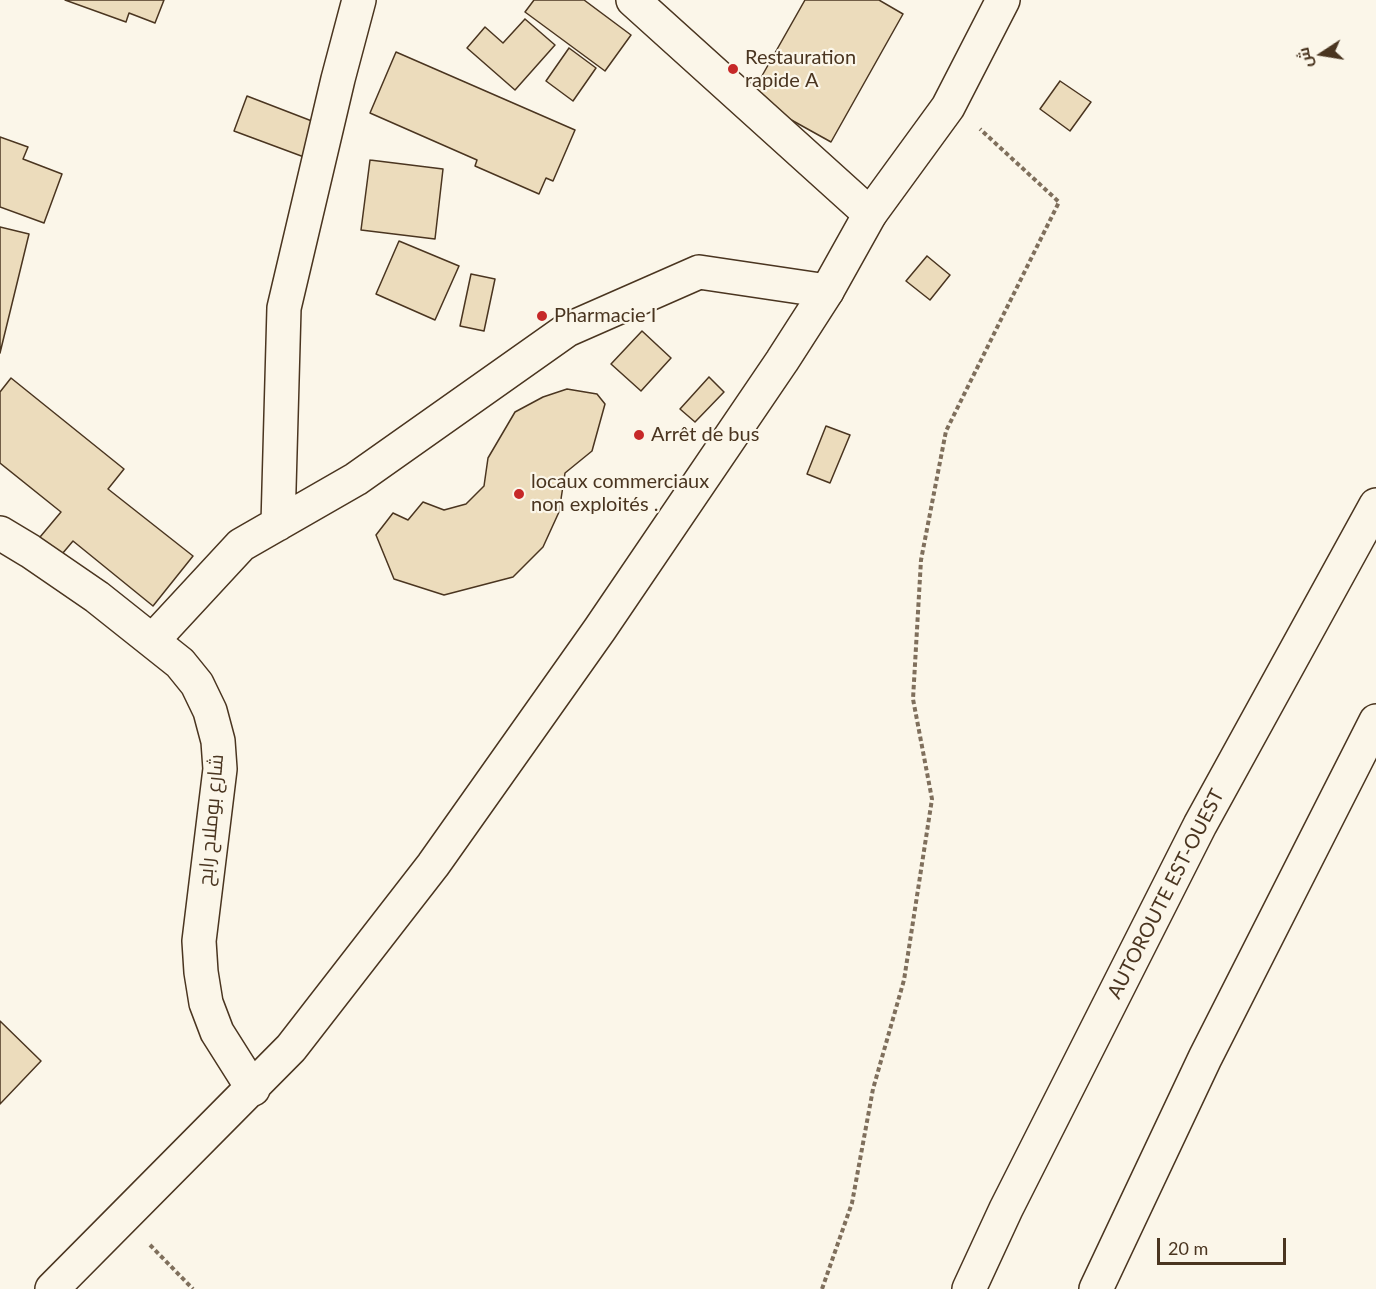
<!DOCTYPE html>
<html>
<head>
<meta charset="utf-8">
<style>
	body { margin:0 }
	#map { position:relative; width:1376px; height:1289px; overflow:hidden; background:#fbf6e9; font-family:Lato,Cairo,sans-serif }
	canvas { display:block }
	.north { position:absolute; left:1292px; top:24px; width:60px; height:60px; -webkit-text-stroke:4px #fbf6e9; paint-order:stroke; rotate:258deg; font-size:16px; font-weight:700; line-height:24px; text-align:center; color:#4a3520 }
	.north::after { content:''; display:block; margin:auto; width:21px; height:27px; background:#4a3520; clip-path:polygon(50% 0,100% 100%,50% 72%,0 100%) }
	.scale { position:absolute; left:1157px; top:1238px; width:129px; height:27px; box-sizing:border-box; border:3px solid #4a3520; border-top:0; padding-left:8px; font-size:18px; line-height:21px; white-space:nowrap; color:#4a3520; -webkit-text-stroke:4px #fbf6e9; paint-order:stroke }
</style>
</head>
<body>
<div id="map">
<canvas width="1376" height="1289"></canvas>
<div class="north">ش</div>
<div class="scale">20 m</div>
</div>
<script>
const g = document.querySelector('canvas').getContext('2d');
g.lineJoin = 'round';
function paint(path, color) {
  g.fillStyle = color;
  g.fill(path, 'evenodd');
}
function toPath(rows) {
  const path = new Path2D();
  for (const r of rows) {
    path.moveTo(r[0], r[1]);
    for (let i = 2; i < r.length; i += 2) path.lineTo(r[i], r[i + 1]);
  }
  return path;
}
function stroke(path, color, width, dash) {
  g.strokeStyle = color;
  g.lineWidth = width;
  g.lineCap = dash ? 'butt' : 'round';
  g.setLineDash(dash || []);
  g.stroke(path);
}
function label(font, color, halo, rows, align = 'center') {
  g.font = font + ' Lato,Cairo,sans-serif';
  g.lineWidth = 4.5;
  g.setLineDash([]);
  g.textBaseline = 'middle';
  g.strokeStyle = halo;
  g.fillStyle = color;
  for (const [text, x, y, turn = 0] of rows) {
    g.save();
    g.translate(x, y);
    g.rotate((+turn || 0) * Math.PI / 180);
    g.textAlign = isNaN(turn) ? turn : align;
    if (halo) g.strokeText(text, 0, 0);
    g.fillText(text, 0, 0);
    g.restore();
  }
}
const building = toPath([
	[65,0,164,0,155,23,129,13,126,22,65,0],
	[534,0,584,0,631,35,605,71,525,12,534,0],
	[805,0,879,0,903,14,831,142,750,97,805,0],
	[525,19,555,45,515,90,467,48,485,27,503,43,525,19],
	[569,48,596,68,573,101,546,81,569,48],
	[396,52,575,130,553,181,546,178,539,194,475,166,477,160,370,113,396,52],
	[1060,81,1091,102,1070,131,1040,109,1060,81],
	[247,96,317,123,304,157,234,131,247,96],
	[0,137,28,147,23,159,62,174,44,223,0,207,0,137],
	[370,160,443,169,435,239,361,230,370,160],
	[0,227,29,234,0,353,0,227],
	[399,241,459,266,435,320,376,294,399,241],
	[927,256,950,275,930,300,906,281,927,256],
	[471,274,495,279,484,331,460,326,471,274],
	[642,331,671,358,641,391,611,364,642,331],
	[709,377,724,392,695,422,680,409,709,377],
	[11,378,124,469,108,489,193,556,153,606,73,541,57,560,35,543,61,512,0,463,0,392,11,378],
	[567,389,597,394,605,404,592,451,565,473,559,512,543,547,513,577,444,595,394,579,376,535,393,513,408,520,423,502,444,510,466,504,484,486,488,458,515,412,543,397,567,389],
	[826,426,850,435,830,483,807,474,826,426],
	[0,1021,41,1061,0,1104,0,1021]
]);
paint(building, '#ecdcbc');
stroke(building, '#4a3520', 1.5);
const street = toPath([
	[633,0,870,214],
	[278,524,284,308,338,79,359,0],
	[153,640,241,545,356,479,567,330,699,272,827,291]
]);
const secondary = toPath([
	[0,533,30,551,97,597,180,663,197,684,210,711,218,741,220,769,199,941,201,972,206,1003,217,1032,253,1089]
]);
const primary = toPath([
	[52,1289,291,1048,433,865,600,629,782,361,827,291,870,214,948,107,1003,0]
]);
const highway = toPath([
	[969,1289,1006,1209,1200,825,1376,505],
	[1096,1289,1205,1058,1376,721]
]);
stroke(street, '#4a3520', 36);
stroke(secondary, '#4a3520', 36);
stroke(primary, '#4a3520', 36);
stroke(highway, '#4a3520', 36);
stroke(toPath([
	[150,1245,193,1289],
	[822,1289,852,1203,873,1089,904,980,932,799,913,699,921,560,946,431,1059,202,980,129]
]), '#7f6f5c', 4, [4.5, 3]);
stroke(street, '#fbf6e9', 33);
stroke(secondary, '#fbf6e9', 33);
stroke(primary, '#fbf6e9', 33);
stroke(highway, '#fbf6e9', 33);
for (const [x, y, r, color] of [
	[733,69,6,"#c62828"],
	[542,316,6,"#c62828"],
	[639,435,6,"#c62828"],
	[519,494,6,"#c62828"]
]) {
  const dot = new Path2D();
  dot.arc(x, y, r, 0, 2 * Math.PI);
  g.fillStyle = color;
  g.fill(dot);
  stroke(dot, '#fbf6e9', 2);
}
label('20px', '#4a3520', '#fbf6e9', [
	["Restauration",745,58],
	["rapide A",745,81],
	["Pharmacie I",554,316],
	["Arrêt de bus",651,435],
	["locaux commerciaux",531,482],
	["non exploités .",531,505]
], 'left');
label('20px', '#4a3520', '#fbf6e9', [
	["شارع بوملاح رابح",211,820,-85],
	["AUTOROUTE EST-OUEST",1166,894,-63]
]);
</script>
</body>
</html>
